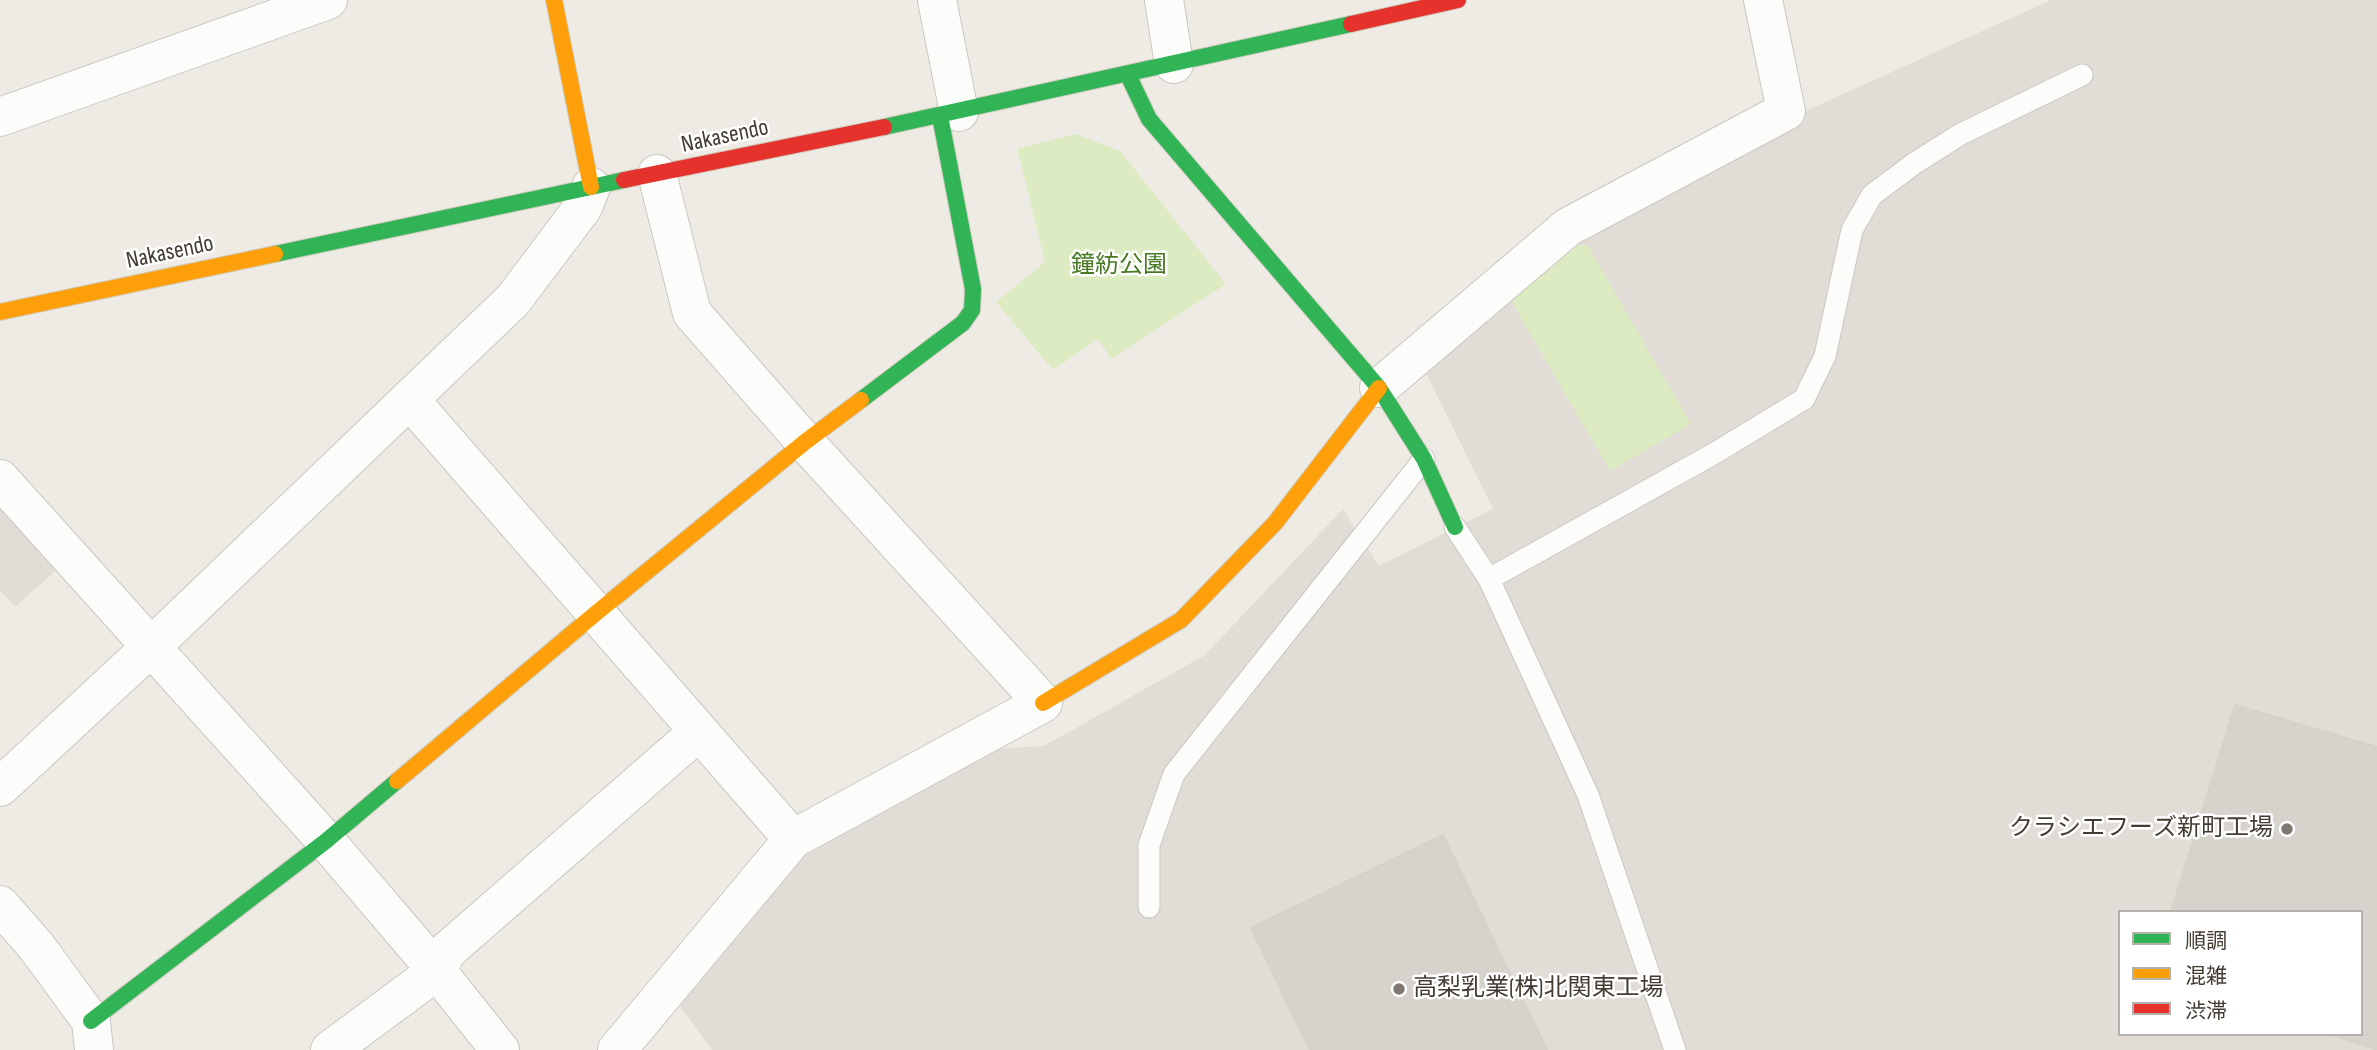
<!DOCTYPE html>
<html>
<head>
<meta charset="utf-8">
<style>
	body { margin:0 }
	#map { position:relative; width:2377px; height:1050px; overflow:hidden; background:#eeebe5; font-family:"Sofia Sans Condensed","Noto Sans JP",sans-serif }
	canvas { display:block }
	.legend { position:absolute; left:2118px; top:910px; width:245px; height:126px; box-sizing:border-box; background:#fff; border:2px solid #b4b1ad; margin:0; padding:9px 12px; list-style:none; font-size:21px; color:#443c32 }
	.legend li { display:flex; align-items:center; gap:14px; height:35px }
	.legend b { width:35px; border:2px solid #b4b1ad }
</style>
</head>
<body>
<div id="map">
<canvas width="2377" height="1050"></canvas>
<ul class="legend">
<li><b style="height:9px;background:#30b455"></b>順調</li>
<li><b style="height:9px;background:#ff9f0a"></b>混雑</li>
<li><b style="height:9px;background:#e5322d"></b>渋滞</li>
</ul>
</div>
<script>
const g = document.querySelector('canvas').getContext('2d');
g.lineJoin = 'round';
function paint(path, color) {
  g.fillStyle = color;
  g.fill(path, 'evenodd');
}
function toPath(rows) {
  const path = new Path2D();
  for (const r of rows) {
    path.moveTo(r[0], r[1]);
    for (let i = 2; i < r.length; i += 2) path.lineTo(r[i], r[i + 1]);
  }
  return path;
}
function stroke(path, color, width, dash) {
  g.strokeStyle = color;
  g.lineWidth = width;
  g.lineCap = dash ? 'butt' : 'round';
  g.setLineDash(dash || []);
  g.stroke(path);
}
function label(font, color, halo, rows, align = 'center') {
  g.font = font + ' "Sofia Sans Condensed","Noto Sans JP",sans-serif';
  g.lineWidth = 5;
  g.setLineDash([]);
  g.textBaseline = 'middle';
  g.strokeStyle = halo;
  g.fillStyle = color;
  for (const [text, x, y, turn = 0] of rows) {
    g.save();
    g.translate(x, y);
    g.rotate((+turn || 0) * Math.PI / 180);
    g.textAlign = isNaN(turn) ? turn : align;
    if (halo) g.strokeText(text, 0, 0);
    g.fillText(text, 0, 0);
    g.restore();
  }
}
paint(toPath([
	[2051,0,2377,0,2377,1050,712,1050,680,1006,805,855,978,750,1044,746,1205,655,1343,509,1379,566,1493,509,1423,367,1573,232,1801,113],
	[2120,912,2361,912,2361,1034,2120,1034],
	[0,501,62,565,15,607,0,590]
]), '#e1dcd6');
paint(toPath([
	[1076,134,1120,151,1226,284,1111,359,1098,339,1053,370,996,302,1045,262,1017,149],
	[1572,244,1588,246,1691,424,1610,471,1510,299]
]), '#dcebc2');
const building = toPath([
	[2235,705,2377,747,2377,1050,2330,1034,2361,1034,2361,912,2171,912,2235,705],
	[1443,835,1547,1050,1310,1050,1251,928,1443,835]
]);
paint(building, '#d6d2cc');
stroke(building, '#d6d2cb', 2);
const lane = toPath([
	[1455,527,1489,579,1588,795,1675,1050],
	[1489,579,1715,453,1804,399,1825,356,1852,230,1872,195,1915,163,1961,134,2082,75],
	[1149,907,1149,845,1174,774,1424,459]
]);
const street = toPath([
	[937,0,959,112],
	[1164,0,1174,64],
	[0,117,328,0],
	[1379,388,1568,227,1786,111,1763,0],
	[409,399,793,839],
	[0,479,326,841,437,971,500,1050],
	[0,787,152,646,513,300,583,207,591,187],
	[0,905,36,946,91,1021,94,1050],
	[330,1050,437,971,447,951,698,732],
	[617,1050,793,839,1043,703,805,442,692,313,657,174]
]);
const fast = toPath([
	[1128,75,1149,119,1379,388,1424,459,1455,527],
	[884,127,1351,24],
	[275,254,624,180],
	[861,400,963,323,972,310,973,289,940,116],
	[91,1021,326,841,397,781]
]);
const slow = toPath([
	[554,0,591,187],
	[0,312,275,254],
	[1043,703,1181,620,1275,523,1379,388],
	[397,781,595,614,805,442,861,400]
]);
const jam = toPath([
	[1351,24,1458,0],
	[624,180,884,127]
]);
stroke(lane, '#cac7c1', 23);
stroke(street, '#cac7c1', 40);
stroke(fast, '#cfcabc', 18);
stroke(slow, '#cfcabc', 18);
stroke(jam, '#cfcabc', 18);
stroke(lane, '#fcfcfb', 21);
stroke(street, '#fcfcfb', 38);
stroke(fast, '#30b455', 16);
stroke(slow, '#ff9f0a', 16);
stroke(jam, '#e5322d', 16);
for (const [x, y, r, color] of [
	[2287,829,7,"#807971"],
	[1399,989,7,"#807971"]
]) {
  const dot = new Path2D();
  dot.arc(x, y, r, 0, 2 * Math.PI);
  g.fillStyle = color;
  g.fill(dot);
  stroke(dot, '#fff', 2.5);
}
label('24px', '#443c32', '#fff', [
	["Nakasendo",725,137,-12],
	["Nakasendo",170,253,-12]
]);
label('24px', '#467921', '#fff', [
	["鐘紡公園",1119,266]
]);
label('24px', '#443c32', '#fff', [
	["クラシエフーズ新町工場",2273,829],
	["高梨乳業(株)北関東工場",1413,989,"left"]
], 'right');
</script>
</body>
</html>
